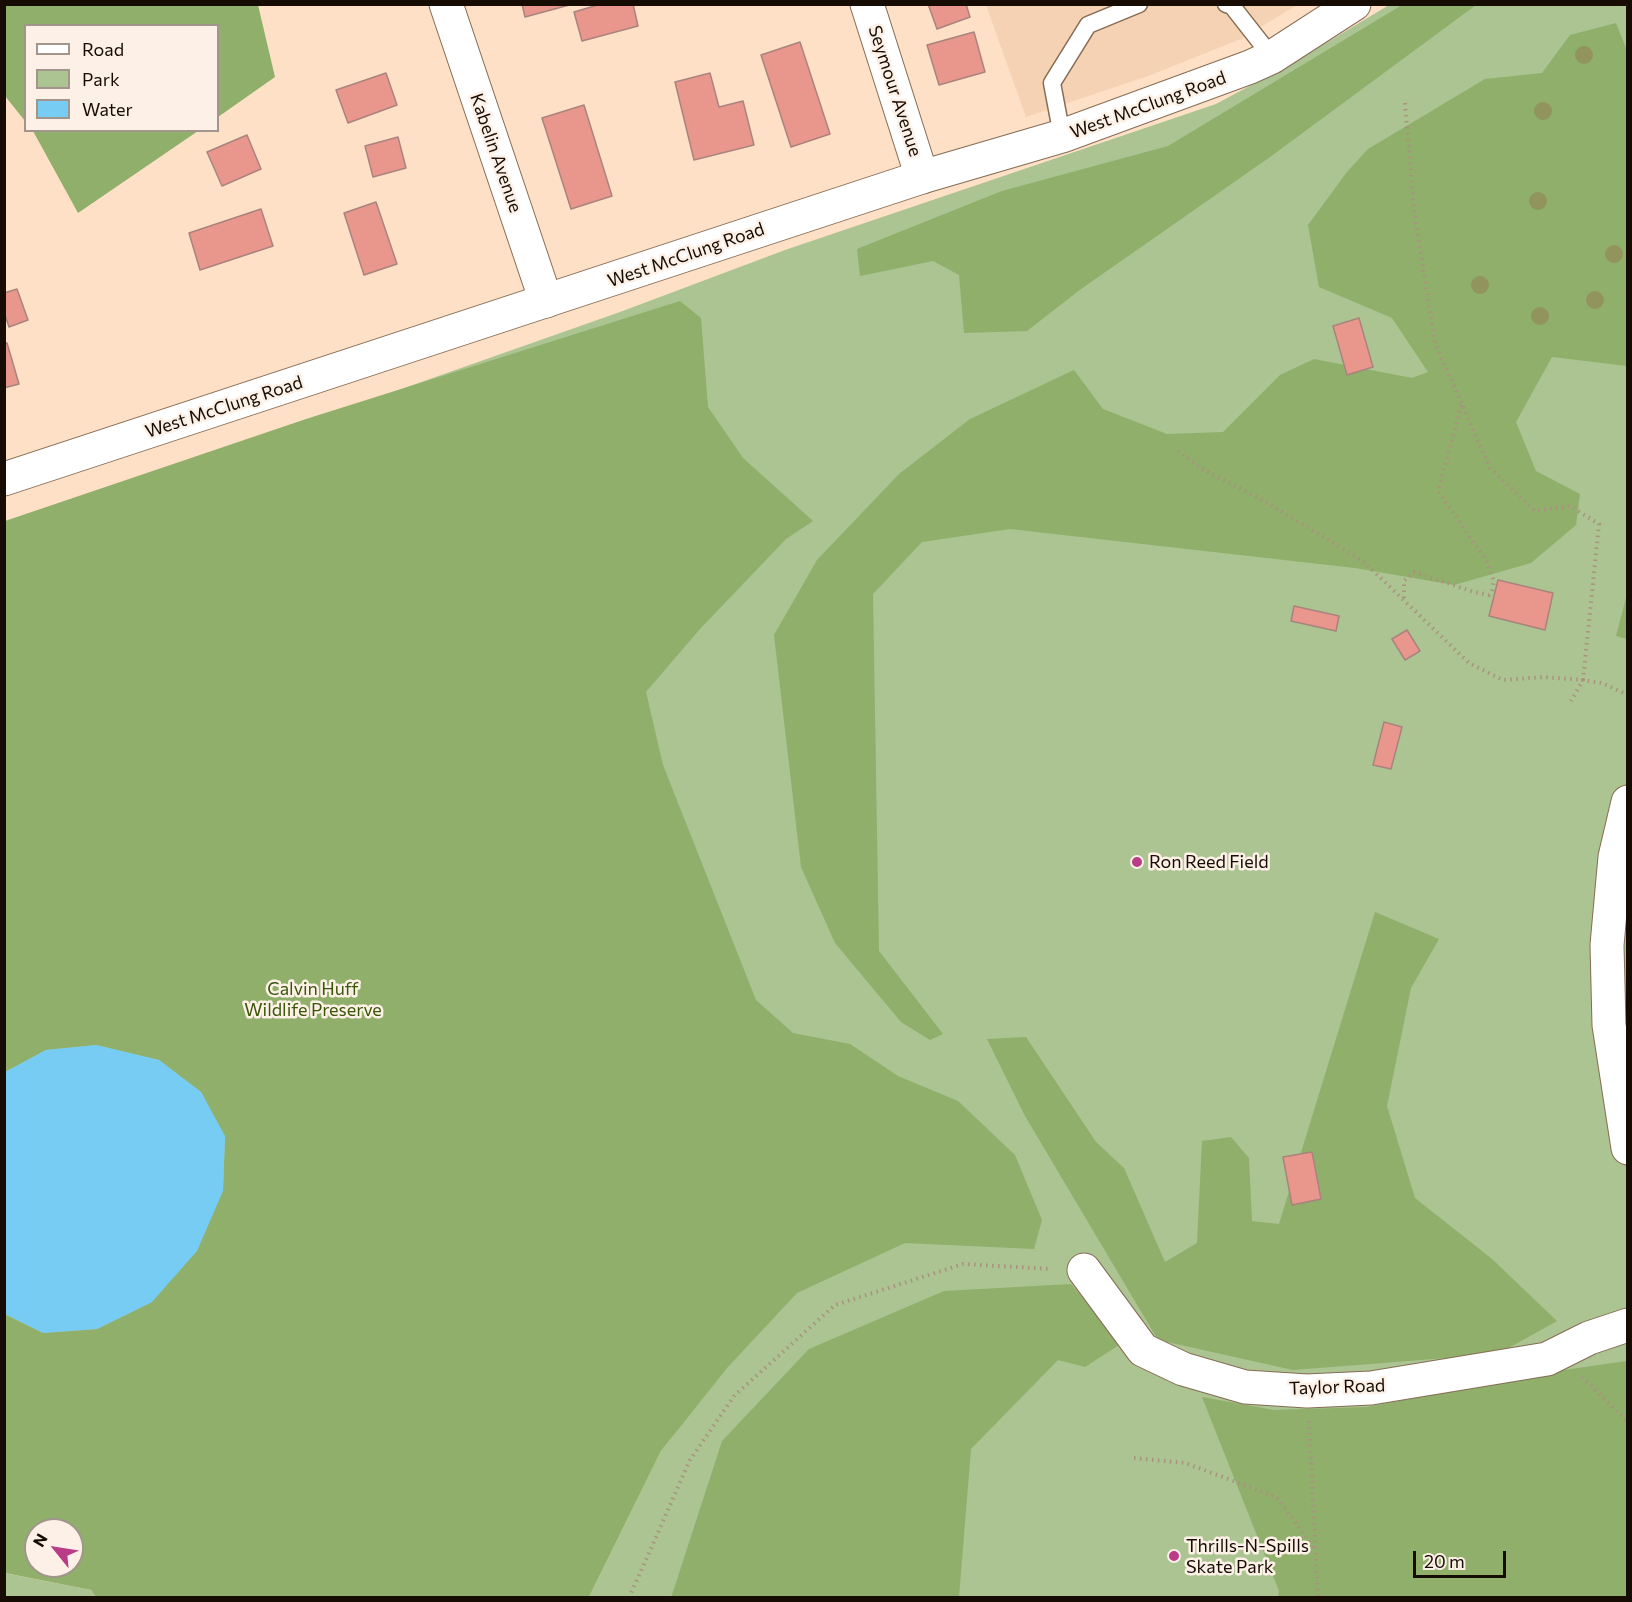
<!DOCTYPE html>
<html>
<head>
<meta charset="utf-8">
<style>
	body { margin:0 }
	#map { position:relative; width:1632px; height:1602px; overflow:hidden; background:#fee0c6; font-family:Commissioner,sans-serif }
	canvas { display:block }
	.frame { position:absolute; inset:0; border:6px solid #160c04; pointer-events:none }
	.legend { position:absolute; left:24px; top:24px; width:195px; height:108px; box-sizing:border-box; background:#fdf1e7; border:2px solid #a1958c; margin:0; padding:8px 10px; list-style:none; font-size:18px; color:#160c04 }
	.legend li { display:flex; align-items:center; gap:12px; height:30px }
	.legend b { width:30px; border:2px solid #a1958c }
	.north { position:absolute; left:24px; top:1518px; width:60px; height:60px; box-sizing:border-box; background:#fdf1e7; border:2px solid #a1958c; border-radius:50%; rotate:300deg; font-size:16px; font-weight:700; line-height:24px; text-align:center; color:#160c04 }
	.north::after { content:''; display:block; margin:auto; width:21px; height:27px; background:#ba3c89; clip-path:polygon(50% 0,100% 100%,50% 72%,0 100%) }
	.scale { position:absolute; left:1413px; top:1551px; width:93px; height:27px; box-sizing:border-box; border:3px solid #160c04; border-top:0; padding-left:8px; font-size:18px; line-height:21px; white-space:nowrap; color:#160c04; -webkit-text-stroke:4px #fdf1e7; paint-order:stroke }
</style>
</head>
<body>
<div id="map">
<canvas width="1632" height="1602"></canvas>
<div class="frame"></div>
<ul class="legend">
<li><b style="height:8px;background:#fff"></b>Road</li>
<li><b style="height:16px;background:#abc491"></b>Park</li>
<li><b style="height:16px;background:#77ccf4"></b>Water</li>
</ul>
<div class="north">N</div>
<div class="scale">20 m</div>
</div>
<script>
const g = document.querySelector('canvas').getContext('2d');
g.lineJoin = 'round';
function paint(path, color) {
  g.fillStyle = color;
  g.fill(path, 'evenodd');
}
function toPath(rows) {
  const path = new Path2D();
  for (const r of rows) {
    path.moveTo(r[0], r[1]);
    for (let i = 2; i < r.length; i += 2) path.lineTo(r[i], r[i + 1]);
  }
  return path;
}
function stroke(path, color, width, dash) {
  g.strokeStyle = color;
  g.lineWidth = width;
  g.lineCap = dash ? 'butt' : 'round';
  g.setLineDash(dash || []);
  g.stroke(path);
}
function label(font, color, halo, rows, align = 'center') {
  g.font = font + ' Commissioner,sans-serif';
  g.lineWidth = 5;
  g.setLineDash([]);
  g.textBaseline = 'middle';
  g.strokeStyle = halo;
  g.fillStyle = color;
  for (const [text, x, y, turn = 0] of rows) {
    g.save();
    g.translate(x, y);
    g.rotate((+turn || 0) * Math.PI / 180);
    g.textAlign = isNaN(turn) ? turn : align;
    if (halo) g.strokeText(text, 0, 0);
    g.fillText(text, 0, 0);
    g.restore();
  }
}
paint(toPath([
	[986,5,1297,5,1241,39,1151,75,1026,117]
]), '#f5d2b3');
paint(toPath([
	[1389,5,1627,5,1627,1597,589,1597,661,1451,675,1433,5,1476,4,529,620,312,785,250,1216,104,1296,61],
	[4,1573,91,1590,97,1597,5,1597]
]), '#abc491');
paint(toPath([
	[4,5,258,5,275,77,218,117,218,26,26,26,25,121,5,96],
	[1402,5,1476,5,1270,157,1081,289,1027,331,964,333,959,275,933,261,860,276,857,249,1002,191,1168,146],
	[1616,23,1628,53,1627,366,1552,357,1516,422,1536,471,1580,494,1576,525,1531,563,1454,585,1355,568,1010,529,922,542,873,594,879,951,943,1034,930,1040,901,1022,835,943,801,867,774,635,817,560,899,474,970,419,1074,370,1103,409,1167,434,1223,432,1280,375,1314,359,1412,378,1428,372,1392,318,1319,287,1308,225,1347,172,1368,149,1485,79,1542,73,1570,35],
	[33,131,198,131,78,213],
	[680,301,701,318,708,407,743,458,813,521,786,539,699,630,646,692,663,765,756,1000,793,1033,850,1044,898,1076,958,1101,1015,1155,1042,1220,1034,1249,905,1243,797,1293,727,1368,661,1451,589,1597,97,1598,91,1590,5,1573,4,1314,43,1333,97,1329,152,1302,223,1191,225,1137,201,1092,159,1060,96,1045,46,1050,5,1072,5,521,306,419],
	[36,1530,72,1530,72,1566,36,1566],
	[1627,594,1627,639,1616,636],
	[1375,912,1439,939,1411,988,1387,1106,1415,1198,1492,1259,1557,1321,1498,1354,1293,1370,1158,1340,1025,1116,987,1039,1026,1037,1096,1142,1124,1168,1165,1262,1197,1243,1202,1141,1231,1137,1249,1158,1252,1221,1279,1224],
	[1071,1284,1122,1343,1085,1367,1058,1360,971,1449,959,1597,671,1598,722,1441,809,1349,944,1291],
	[1627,1361,1627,1597,1278,1597,1279,1591,1202,1397,1274,1410,1367,1407,1550,1372]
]), '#8faf6b');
paint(toPath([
	[96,1045,159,1060,201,1092,225,1136,223,1191,197,1251,152,1302,97,1329,43,1333,5,1314,5,1072,46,1050]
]), '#77ccf4');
const building = toPath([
	[522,4,573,4,525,17,522,4],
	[601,4,633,4,638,26,582,41,574,12,601,4],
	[928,4,966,4,970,17,937,29,928,4],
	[974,32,985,72,939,85,927,45,974,32],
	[800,42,830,134,791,147,761,55,800,42],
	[386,73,397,105,348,123,336,90,386,73],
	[710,73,719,107,743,101,754,145,694,160,675,82,710,73],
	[584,105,612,196,571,209,542,118,584,105],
	[247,135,261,169,222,186,207,152,247,135],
	[398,137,406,168,373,177,365,146,398,137],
	[376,202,397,264,364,275,344,213,376,202],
	[261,209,273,246,200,270,189,233,261,209],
	[17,289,28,320,9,327,4,312,4,293,17,289],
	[1359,318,1373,367,1347,375,1333,326,1359,318],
	[4,343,7,343,19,384,4,388,4,343],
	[1498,580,1553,593,1545,630,1489,616,1498,580],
	[1294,606,1339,616,1336,631,1291,621,1294,606],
	[1407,630,1420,651,1405,660,1392,639,1407,630],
	[1384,722,1402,727,1391,769,1373,765,1384,722],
	[1312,1152,1321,1199,1292,1205,1283,1157,1312,1152]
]);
paint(building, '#e9978d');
stroke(building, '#a9837e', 1.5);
const service = toPath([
	[1226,4,1232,6,1272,57],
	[1062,136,1052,83,1088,25,1139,4]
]);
const minor = toPath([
	[446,4,546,301],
	[867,4,922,177],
	[1628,802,1615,857,1607,945,1609,1025,1628,1148],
	[1084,1270,1143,1350,1183,1369,1245,1387,1307,1391,1371,1388,1547,1359,1589,1338,1628,1325]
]);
const tertiary = toPath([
	[4,479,922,177,1062,136,1250,67,1272,57,1354,4]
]);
stroke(service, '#866c55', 19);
stroke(minor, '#866c55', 35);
stroke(tertiary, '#866c55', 35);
stroke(toPath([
	[1405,103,1414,210,1435,343,1490,468,1535,511,1570,506,1599,524,1583,680,1602,683,1628,695],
	[1178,451,1204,470,1259,498,1363,561,1469,663,1503,680,1543,677,1583,680,1571,701],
	[1404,598,1404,581,1414,572,1471,591,1489,595,1492,590,1494,581,1486,560,1438,491,1462,404],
	[1582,1377,1628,1422],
	[1309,1421,1318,1598],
	[1134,1458,1185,1463,1277,1497,1316,1551],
	[629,1598,690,1460,734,1396,835,1305,963,1264,1052,1269]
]), '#a9927f', 4, [1.5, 4.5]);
stroke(service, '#fff', 16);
stroke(minor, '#fff', 33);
stroke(tertiary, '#fff', 33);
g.fillStyle = '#92945e';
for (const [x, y] of [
	[1584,55],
	[1543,111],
	[1538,201],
	[1614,254],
	[1480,285],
	[1595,300],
	[1540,316]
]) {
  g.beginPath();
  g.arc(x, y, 9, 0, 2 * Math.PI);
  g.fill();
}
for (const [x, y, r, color] of [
	[1137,862,6,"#ba3c89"],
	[1174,1556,6,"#ba3c89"]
]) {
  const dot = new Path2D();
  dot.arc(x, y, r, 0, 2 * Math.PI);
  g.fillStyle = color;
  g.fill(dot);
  stroke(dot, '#fdf1e7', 2);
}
label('18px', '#160c04', '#fdf1e7', [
	["Seymour Avenue",895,91,72],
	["West McClung Road",1148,105,-20],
	["Kabelin Avenue",496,153,71],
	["West McClung Road",686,255,-19],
	["West McClung Road",224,407,-18],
	["Taylor Road",1337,1387,-2]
]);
label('18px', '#160c04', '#fdf1e7', [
	["Ron Reed Field",1149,862],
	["Thrills-N-Spills",1186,1546],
	["Skate Park",1186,1567]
], 'left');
label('18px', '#395609', '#fdf1e7', [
	["Calvin Huff",313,989],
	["Wildlife Preserve",313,1010]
]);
</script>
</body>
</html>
